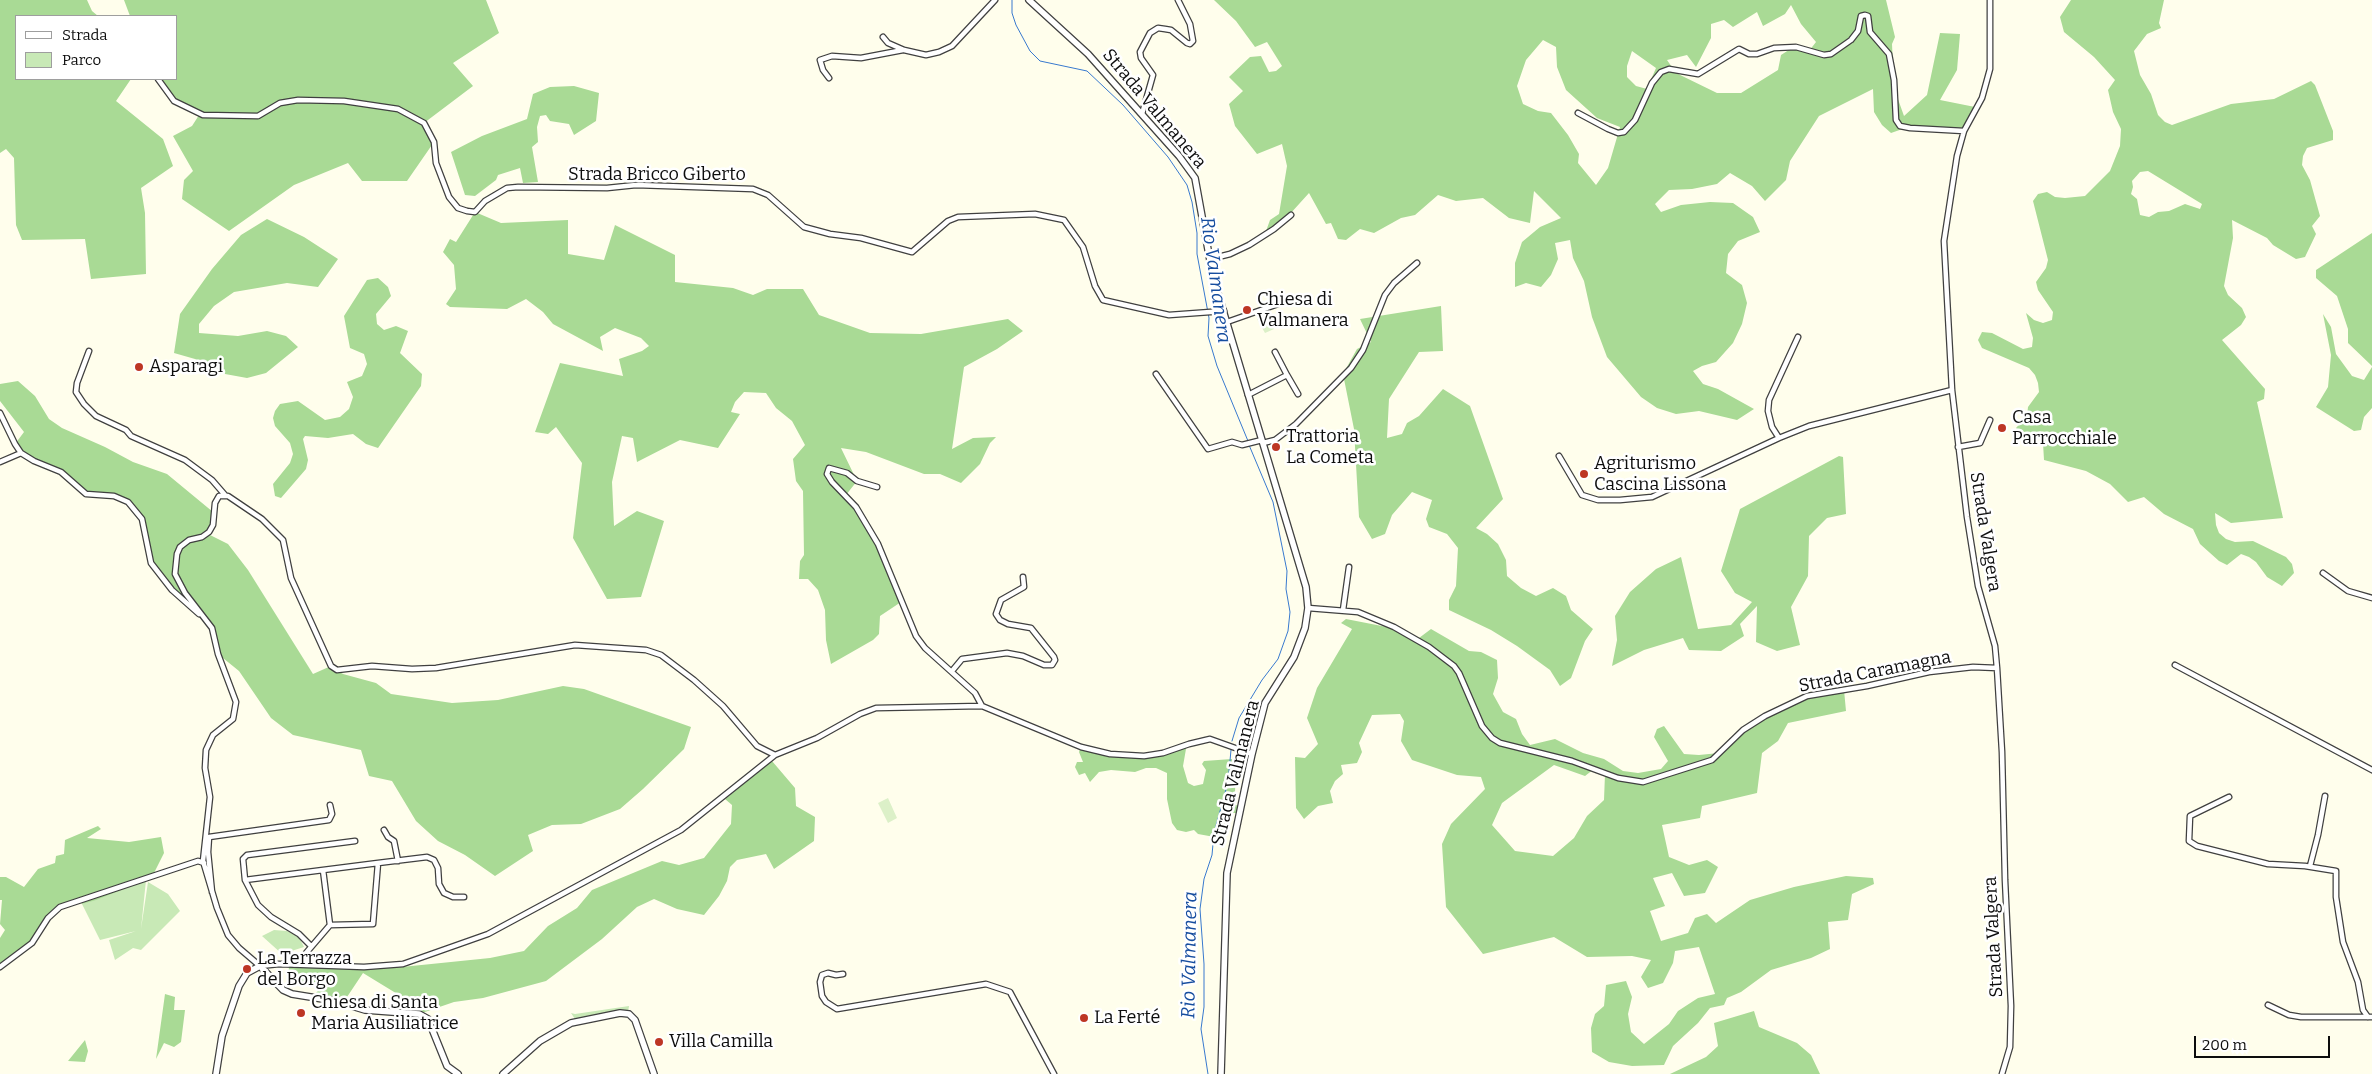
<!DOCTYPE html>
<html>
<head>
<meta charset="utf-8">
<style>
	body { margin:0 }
	#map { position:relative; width:2372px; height:1074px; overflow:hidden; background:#fffeec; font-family:Bitter,serif }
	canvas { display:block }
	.legend { position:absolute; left:15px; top:15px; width:162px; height:65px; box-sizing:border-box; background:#fff; border:1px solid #9e9e9e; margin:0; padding:6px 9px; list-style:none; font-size:15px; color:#0d0d0d }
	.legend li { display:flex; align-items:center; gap:10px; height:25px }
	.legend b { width:25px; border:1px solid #9e9e9e }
	.scale { position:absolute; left:2194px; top:1036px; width:136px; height:22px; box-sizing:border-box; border:2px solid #0d0d0d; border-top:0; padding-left:6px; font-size:15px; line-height:18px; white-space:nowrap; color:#0d0d0d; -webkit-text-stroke:4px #fff; paint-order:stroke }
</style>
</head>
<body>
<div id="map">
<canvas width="2372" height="1074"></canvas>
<ul class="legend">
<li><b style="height:6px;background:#fff"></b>Strada</li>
<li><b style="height:14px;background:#c8e9b6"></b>Parco</li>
</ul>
<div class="scale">200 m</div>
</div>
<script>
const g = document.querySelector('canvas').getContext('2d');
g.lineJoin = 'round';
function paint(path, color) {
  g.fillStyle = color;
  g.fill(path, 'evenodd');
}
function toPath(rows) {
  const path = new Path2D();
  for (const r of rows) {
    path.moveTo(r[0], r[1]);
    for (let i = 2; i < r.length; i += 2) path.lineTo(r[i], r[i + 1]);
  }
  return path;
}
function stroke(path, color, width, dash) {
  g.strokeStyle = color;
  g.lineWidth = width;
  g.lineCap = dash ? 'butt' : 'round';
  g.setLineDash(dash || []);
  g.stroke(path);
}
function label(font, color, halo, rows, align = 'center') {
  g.font = font + ' Bitter,serif';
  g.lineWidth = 5;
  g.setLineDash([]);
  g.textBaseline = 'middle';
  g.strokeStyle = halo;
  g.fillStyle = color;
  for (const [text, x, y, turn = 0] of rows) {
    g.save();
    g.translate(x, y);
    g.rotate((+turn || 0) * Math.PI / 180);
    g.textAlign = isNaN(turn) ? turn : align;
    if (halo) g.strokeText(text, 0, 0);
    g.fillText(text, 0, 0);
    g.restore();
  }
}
paint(toPath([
	[146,880,141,929,148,882,168,894,180,911,141,950,133,948,115,960,109,940,136,931,100,940,82,904],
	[274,930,287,931,295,935,300,939,304,947,282,954,262,936],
	[629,1006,628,1012,613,1011,575,1019,571,1013,575,1014]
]), '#c8e9b6');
paint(toPath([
	[0,0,87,0,92,11,98,16,16,16,16,79,131,79,116,101,163,139,173,166,141,188,145,213,146,274,91,279,85,239,22,240,16,225,14,158,6,149,0,153],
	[124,0,486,0,499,33,453,63,473,86,424,123,434,142,407,181,362,181,348,163,294,185,229,231,182,199,184,180,193,171,173,136,192,126,201,112,174,101,158,79,176,79,176,16,130,16],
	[1214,0,1886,0,1895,37,1892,44,1894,88,1904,116,1927,95,1940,33,1960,34,1957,70,1940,100,1975,107,1962,129,1911,126,1891,133,1882,125,1874,112,1873,89,1819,116,1790,161,1786,180,1765,201,1752,186,1730,173,1717,184,1692,189,1669,190,1655,204,1661,212,1681,205,1710,202,1733,203,1753,217,1760,232,1738,241,1728,254,1726,273,1742,285,1747,303,1742,324,1733,343,1716,362,1702,366,1693,371,1703,384,1718,389,1754,409,1737,420,1699,411,1676,414,1657,408,1641,397,1607,357,1592,317,1584,281,1573,258,1570,240,1555,243,1558,259,1551,275,1541,287,1526,283,1515,287,1515,263,1522,242,1540,227,1561,218,1534,191,1530,223,1509,218,1483,198,1456,201,1438,195,1415,215,1401,218,1374,233,1360,229,1346,240,1338,239,1331,223,1326,224,1309,193,1290,214,1265,234,1270,220,1279,214,1287,166,1282,144,1257,154,1235,126,1229,104,1243,91,1229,77,1250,57,1261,56,1269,72,1276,71,1282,66,1267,42,1255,47,1236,21],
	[1791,5,1801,24,1816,42,1809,51,1795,46,1781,55,1778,70,1741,93,1717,93,1676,73,1667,60,1687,55,1696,67,1711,38,1711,24,1724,20,1733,27,1757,12,1763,26,1785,14],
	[1543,40,1556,47,1557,67,1566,90,1597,118,1620,127,1608,168,1596,185,1578,163,1579,154,1568,135,1551,113,1538,111,1523,104,1517,86,1526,60],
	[1632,51,1656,68,1647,89,1636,86,1627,77,1627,66],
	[2071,0,2164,0,2159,23,2161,28,2147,34,2134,51,2140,75,2151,94,2158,115,2165,122,2172,125,2231,104,2274,99,2311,81,2315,85,2333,131,2333,140,2307,148,2303,156,2302,165,2310,180,2320,216,2312,226,2316,234,2305,257,2296,259,2273,245,2267,238,2232,220,2233,238,2224,286,2228,295,2242,308,2246,317,2241,325,2222,340,2265,389,2264,399,2257,402,2283,518,2231,523,2215,513,2216,525,2219,533,2226,539,2235,542,2253,541,2286,557,2292,564,2294,573,2282,586,2267,577,2256,562,2249,557,2241,554,2227,565,2219,561,2200,544,2193,529,2164,514,2144,497,2128,502,2110,484,2086,471,2044,460,2043,443,2038,437,2021,435,2016,428,2027,416,2028,407,2039,392,2038,383,2035,375,2029,368,1982,348,1978,340,1982,332,1992,333,2023,349,2032,347,2033,338,2026,313,2034,320,2043,323,2052,320,2053,312,2038,290,2036,282,2046,268,2048,260,2033,201,2038,194,2047,192,2055,197,2065,198,2085,196,2110,171,2120,146,2121,129,2113,112,2108,90,2115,80,2094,57,2064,32,2060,17],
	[2148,171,2202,204,2200,209,2185,204,2169,211,2158,212,2149,217,2140,215,2137,199,2131,194,2133,187,2132,181,2140,172],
	[574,86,599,93,596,121,574,135,569,124,550,121,546,115,540,116,537,127,538,142,532,147,538,182,523,183,520,168,498,175,496,180,475,196,465,195,451,152,482,136,527,119,533,94,550,87],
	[475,212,501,223,568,220,568,254,604,260,615,225,675,255,675,282,733,288,753,295,767,289,803,289,819,315,870,333,921,334,1008,319,1023,331,997,349,964,367,952,449,973,438,996,437,990,443,980,464,961,483,940,474,924,474,866,452,841,448,857,481,846,495,869,529,901,602,880,616,879,634,873,640,831,664,826,640,825,610,818,590,808,579,799,579,800,561,804,555,803,491,796,481,793,459,805,445,792,421,776,408,766,393,744,392,735,402,731,412,740,414,718,448,680,440,637,462,633,438,622,436,612,482,614,526,637,511,664,521,641,597,607,599,573,538,582,463,556,427,548,434,535,432,560,363,623,376,619,359,642,351,649,346,641,338,615,328,600,337,603,351,553,324,543,312,526,299,507,309,450,307,446,304,456,289,454,265,443,252,450,239,456,242],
	[267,219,304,237,338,259,318,287,287,283,234,292,214,306,199,324,199,333,238,336,267,331,286,336,298,347,266,373,247,378,225,374,195,359,174,353,180,314,212,269,241,235],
	[2372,233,2372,366,2348,343,2348,329,2337,296,2316,278,2316,270],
	[378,278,388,287,391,296,376,314,377,324,384,330,396,326,408,331,400,353,422,374,421,386,378,448,366,444,353,434,328,438,305,436,303,439,308,460,306,469,281,498,275,496,273,484,290,463,293,454,290,443,275,426,273,418,275,411,280,404,298,401,325,420,340,417,349,409,353,397,347,382,362,376,367,364,364,354,350,348,344,316,367,280],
	[1441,306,1443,351,1419,352,1389,399,1387,438,1402,434,1407,423,1419,416,1443,389,1470,406,1503,499,1476,528,1487,534,1498,544,1506,560,1507,576,1521,588,1536,596,1553,588,1566,596,1571,610,1593,629,1585,641,1571,678,1560,686,1550,670,1517,646,1491,630,1449,610,1449,600,1456,586,1458,548,1447,534,1429,527,1426,519,1432,500,1412,492,1392,515,1385,534,1372,539,1359,517,1354,429,1343,374,1357,349,1371,342,1360,319],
	[2323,314,2331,327,2336,354,2352,376,2364,380,2372,367,2372,408,2364,417,2361,430,2354,431,2316,407,2328,387,2331,355],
	[18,381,35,396,49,419,62,428,105,447,133,462,167,474,213,512,213,519,208,534,228,544,248,570,313,674,331,666,343,674,376,683,391,694,452,703,498,700,563,686,584,689,691,727,684,749,643,789,620,809,581,824,552,825,528,835,533,851,495,876,465,855,438,841,416,821,392,781,369,776,361,750,293,735,271,718,239,671,218,654,212,628,204,618,173,591,151,563,142,519,128,502,114,496,86,494,61,472,21,453,15,444,24,432,0,401,0,384],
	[1839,456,1843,457,1846,514,1827,518,1809,536,1808,576,1791,607,1800,645,1777,651,1756,642,1757,606,1740,624,1744,636,1721,651,1689,650,1683,638,1644,650,1612,666,1617,640,1615,616,1630,592,1656,569,1681,557,1698,629,1731,625,1752,602,1735,593,1721,571,1740,509],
	[1346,619,1392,628,1415,641,1431,629,1469,651,1481,652,1497,660,1498,678,1493,694,1503,712,1516,719,1522,734,1530,745,1555,739,1583,753,1604,759,1623,771,1638,773,1661,769,1668,761,1654,737,1657,729,1664,726,1684,754,1699,755,1719,753,1743,730,1765,716,1807,696,1844,690,1846,711,1788,723,1778,741,1762,753,1757,793,1702,806,1700,818,1662,825,1669,857,1689,865,1707,860,1718,867,1705,893,1684,896,1672,873,1653,878,1665,906,1650,911,1661,941,1688,933,1695,918,1707,914,1716,923,1750,900,1794,887,1846,876,1873,878,1874,884,1852,894,1848,920,1828,922,1830,949,1811,958,1771,970,1741,992,1727,998,1724,1005,1710,1008,1698,1023,1673,1046,1664,1065,1632,1066,1609,1062,1592,1052,1591,1028,1595,1014,1604,1006,1606,985,1626,981,1632,997,1628,1014,1631,1032,1644,1044,1669,1024,1678,1011,1698,998,1715,994,1699,947,1675,951,1673,963,1663,983,1648,988,1641,977,1651,960,1632,956,1587,957,1554,937,1483,954,1446,907,1442,844,1451,824,1485,789,1481,777,1457,775,1412,760,1401,741,1404,721,1400,714,1372,715,1359,743,1362,752,1357,763,1341,765,1343,774,1335,781,1330,791,1333,803,1318,806,1304,819,1296,808,1295,757,1305,758,1318,744,1307,718,1317,688,1352,629,1341,623],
	[1554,765,1585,776,1594,769,1605,774,1604,800,1587,816,1574,838,1553,856,1515,851,1492,825,1502,803],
	[1184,745,1186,749,1183,766,1188,783,1194,786,1203,784,1206,770,1202,764,1204,761,1232,759,1236,766,1235,792,1232,803,1238,806,1239,813,1228,813,1220,838,1198,834,1194,830,1186,832,1177,830,1172,823,1167,799,1167,773,1156,768,1146,768,1135,772,1111,770,1099,772,1090,782,1085,773,1079,775,1075,767,1077,762,1083,762,1079,752,1081,747,1110,754,1144,756],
	[772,761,795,788,796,806,815,817,814,841,774,869,766,854,737,860,730,867,727,881,719,896,704,915,677,909,654,899,637,907,602,939,546,981,483,998,454,1002,419,1014,390,1012,399,995,363,973,343,1003,312,997,318,991,307,981,301,986,288,976,289,967,392,968,490,958,524,951,548,926,577,908,592,890,662,861,679,865,704,858,731,824,732,805,725,799],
	[98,826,101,829,87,838,129,842,161,837,164,853,153,875,146,880,96,900,82,904,80,901,55,910,38,936,0,967,0,938,5,930,0,924,2,900,0,900,0,877,6,877,24,887,38,869,55,863,56,856,64,854,65,840],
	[165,994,175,997,174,1010,185,1010,181,1042,174,1047,164,1043,156,1059],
	[1754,1011,1759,1027,1797,1043,1811,1055,1820,1074,1670,1074,1706,1057,1718,1046,1714,1023],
	[85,1040,88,1051,85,1062,68,1061]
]), '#a9da95');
paint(toPath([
	[1266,314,1274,329,1265,333,1257,319],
	[888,798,897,818,888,823,878,803]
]), '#dcf0c8');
stroke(toPath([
	[1012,0,1012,13,1016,25,1030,51,1040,61,1087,71,1123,105,1168,157,1187,185,1192,202,1197,233,1197,254,1209,318,1208,336,1217,366,1248,441],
	[1232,741,1239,718,1262,680,1278,659,1288,631,1290,612,1286,589,1287,571,1273,502,1249,445],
	[1208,1074,1201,1029,1204,1007,1204,964,1200,909,1204,879,1212,855,1214,833,1228,782,1231,750]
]), '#3879ce', 1);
const minor = toPath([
	[1990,0,1990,69,1982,98,1964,131,1957,156,1944,241,1952,390,1967,517,1978,586,1995,646,1997,668,2002,752,2005,880,2011,1006,2010,1047,2002,1074],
	[883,37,888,43,904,50,926,55,939,52,952,46,995,0],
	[829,78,823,70,820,60,832,56,861,58,903,50],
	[158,79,174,101,203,115,258,116,280,103,298,100,344,101,398,109,424,123,434,142,436,163,449,197,458,208,467,211,475,212,485,201,507,188,518,187,607,188,636,185,753,189,768,195,804,227,830,234,861,238,912,252,948,221,958,217,1035,214,1064,220,1083,247,1095,286,1103,300,1169,315,1224,311],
	[1578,113,1608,129,1618,133,1624,132,1635,120,1652,83,1661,72,1669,69,1698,74,1739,49,1749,54,1757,54,1774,48,1796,47,1824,55,1831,54,1851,40,1858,31,1861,16,1865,15,1868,16,1870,32,1889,54,1894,80,1896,120,1900,126,1910,128,1964,131],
	[1142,114,1153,75,1141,58,1140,52,1150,33,1158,28,1165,29,1171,30,1187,43,1190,44,1193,41,1190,24,1178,0],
	[1210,259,1230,254,1249,245,1274,229,1291,215],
	[1227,322,1281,303],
	[1798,337,1769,400,1768,411,1772,427,1779,438,1809,426,1952,390],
	[89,351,77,383,76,392,84,404,96,416,126,430,131,436,185,460,212,480,225,495],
	[1156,374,1208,449,1232,442,1242,445,1262,440],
	[1287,375,1298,394],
	[1248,395,1287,375,1275,352],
	[0,413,15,444,21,453,34,461,61,472,86,494,114,496,128,502,142,519,151,563,172,590,199,614],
	[1263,443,1275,440,1296,424,1351,368,1363,350,1385,295,1394,283,1417,263],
	[1958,447,1980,443,1990,420],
	[1559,456,1582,495,1598,500,1620,500,1652,497,1779,438],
	[0,462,21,453],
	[877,487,857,481,847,473,829,468,827,474,832,482,856,507,878,544,916,636,925,648,975,693,982,706],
	[2323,573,2348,591,2372,598],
	[1308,608,1358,612,1394,627,1429,647,1454,666,1459,673,1482,726,1492,738,1500,743,1572,761,1618,778,1643,782,1712,760,1743,730,1765,716,1807,696,1867,686,1929,672,1973,667,1997,668],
	[1343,610,1349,567],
	[2175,665,2372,770],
	[952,671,962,659,1007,653,1023,656,1044,665,1052,665,1055,660,1054,657,1031,628,1008,624,1000,620,996,614,1001,600,1024,587,1023,577],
	[775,755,757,746,723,706,694,680,661,655,646,650,575,645,436,668,412,669,372,666,337,670,331,666,291,578,283,540,262,519,228,496,219,496,215,503,213,525,209,532,202,537,189,540,180,547,177,554,175,574,185,593,212,628,218,654,236,702,233,719,213,735,206,750,205,768,210,797,203,861,217,908,228,935,239,948,260,966,279,964,364,967,403,964,488,934,681,830,775,755,817,738,860,714,876,708,982,706,1081,747,1110,754,1144,756,1163,753,1189,744,1210,739,1252,754],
	[2229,797,2190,816,2189,841,2197,846,2268,864,2305,866,2336,871,2336,897,2343,942,2358,982,2363,1010,2368,1017],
	[384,830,388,837,394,841,398,861],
	[378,863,427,857,434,860,438,868,439,884,444,893,453,897,464,897],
	[2310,866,2318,835,2325,796],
	[245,880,323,870],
	[212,892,208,852,209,837,329,820,332,814,330,805],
	[311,946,299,934,271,917,258,905,245,880,243,859,247,855,355,841],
	[305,965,306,953,330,925,373,924,378,863,323,870,330,925],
	[0,967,32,943,48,918,60,907,198,861,204,863],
	[843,974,836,975,828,973,822,975,820,982,822,996,826,1002,837,1009,986,984,1010,992,1054,1074],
	[2268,1005,2289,1015,2301,1017,2372,1017]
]);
const tertiary = toPath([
	[1029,0,1088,54,1179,156,1195,178,1213,277,1306,587,1308,608,1305,628,1294,657,1265,703,1252,754,1227,873,1221,1074],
	[216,1074,222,1036,239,986,247,973,260,966,283,990,292,994,335,1001,365,1010,419,1014,428,1019,447,1066,458,1074],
	[503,1074,540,1041,571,1023,620,1013,629,1014,635,1020,654,1074]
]);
stroke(minor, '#404040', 7);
stroke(tertiary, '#404040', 8);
stroke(minor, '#fff', 4.5);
stroke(tertiary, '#fff', 5.5);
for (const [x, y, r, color] of [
	[1247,310,5,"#bd3624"],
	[139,367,5,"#bd3624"],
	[2002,428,5,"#bd3624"],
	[1276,447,5,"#bd3624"],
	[1584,474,5,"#bd3624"],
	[247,969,5,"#bd3624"],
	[301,1013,5,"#bd3624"],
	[1084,1018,5,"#bd3624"],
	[659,1042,5,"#bd3624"]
]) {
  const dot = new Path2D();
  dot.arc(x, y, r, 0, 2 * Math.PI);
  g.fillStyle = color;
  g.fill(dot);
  stroke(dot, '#fff', 2);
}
label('18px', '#0d0d0d', '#fff', [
	["Strada Valmanera",1154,109,50],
	["Strada Bricco Giberto",657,175],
	["Strada Valgera",1985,532,81],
	["Strada Caramagna",1875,672,-11],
	["Strada Valmanera",1236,773,-76],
	["Strada Valgera",1994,937,-93]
]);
label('18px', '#0d0d0d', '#fff', [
	["Chiesa di",1257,300],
	["Valmanera",1257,321],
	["Asparagi",149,367],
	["Casa",2012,418],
	["Parrocchiale",2012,439],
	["Trattoria",1286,437],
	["La Cometa",1286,458],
	["Agriturismo",1594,464],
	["Cascina Lissona",1594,485],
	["La Terrazza",257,959],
	["del Borgo",257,980],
	["Chiesa di Santa",311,1003],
	["Maria Ausiliatrice",311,1024],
	["La Ferté",1094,1018],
	["Villa Camilla",669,1042]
], 'left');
label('italic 19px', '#164d9f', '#fff', [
	["Rio Valmanera",1215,280,82],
	["Rio Valmanera",1190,955,-89]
]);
</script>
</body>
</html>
